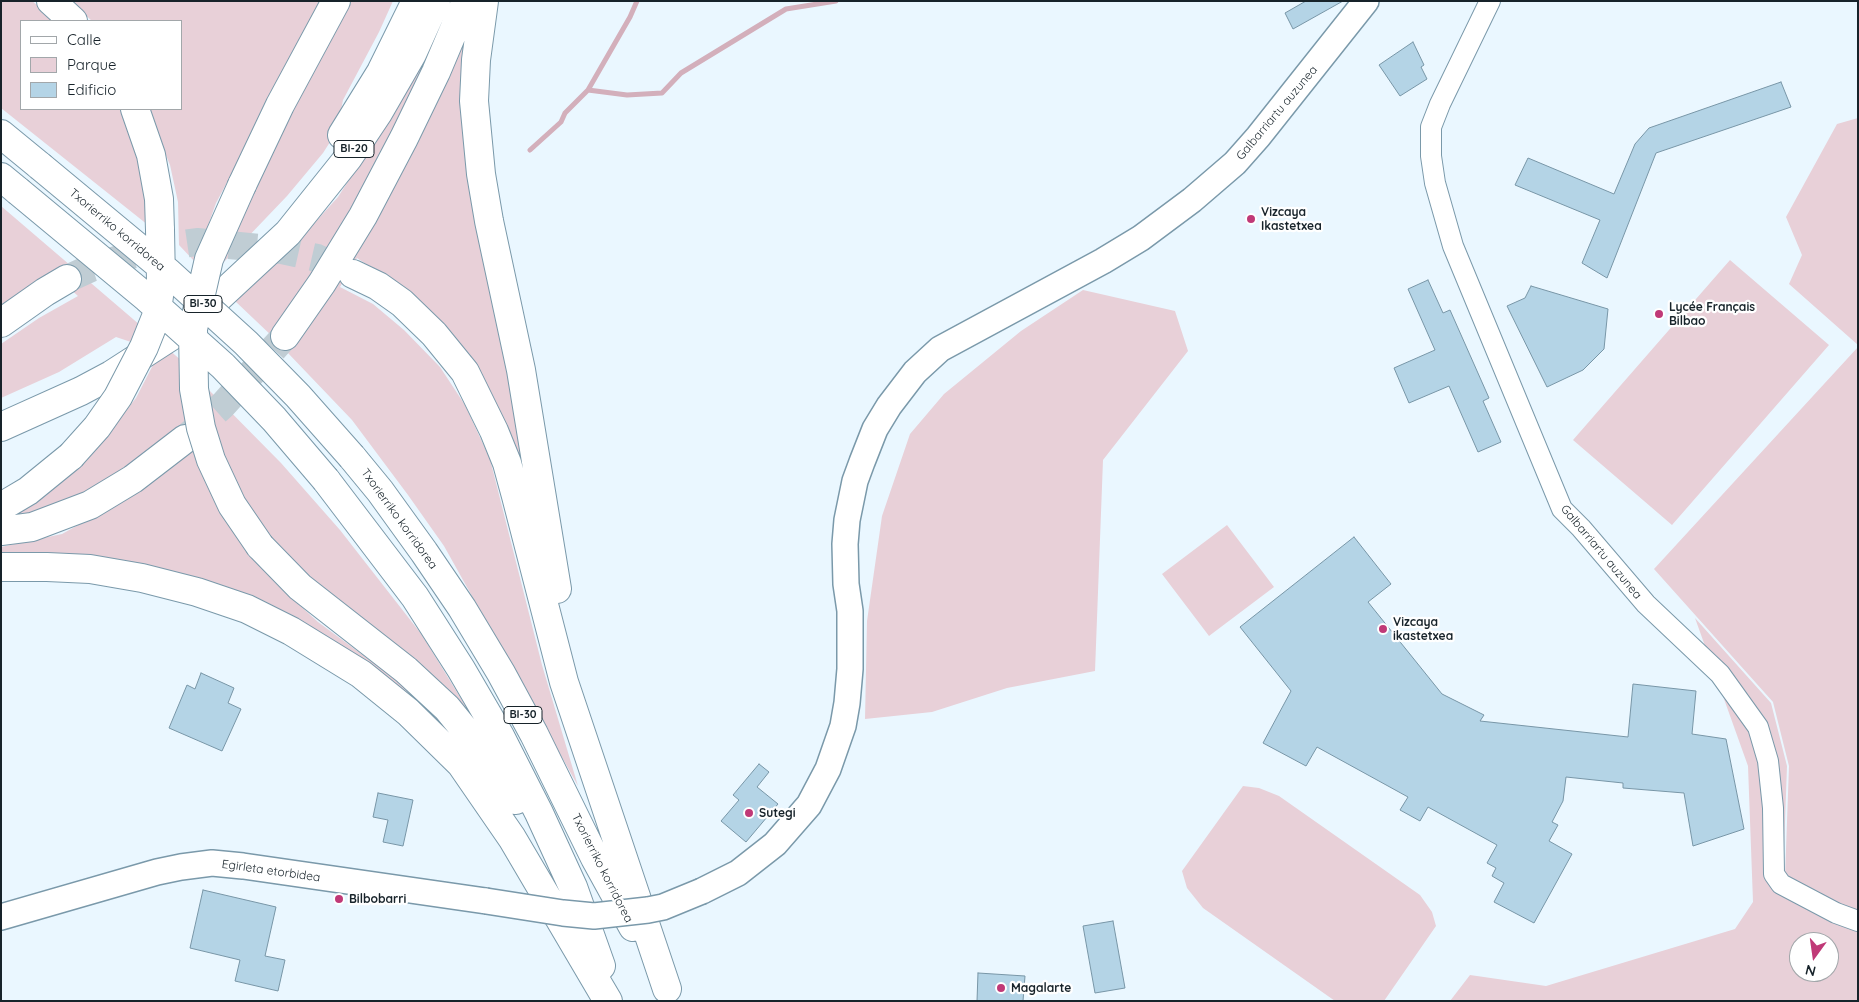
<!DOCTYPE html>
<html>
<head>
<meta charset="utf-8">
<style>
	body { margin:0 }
	#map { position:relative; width:1859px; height:1002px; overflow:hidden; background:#eaf7ff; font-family:Quicksand,sans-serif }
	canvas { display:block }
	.frame { position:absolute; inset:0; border:2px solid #17232a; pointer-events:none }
	.legend { position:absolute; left:20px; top:20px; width:162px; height:90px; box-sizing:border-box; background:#fff; border:1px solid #a2a7aa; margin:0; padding:6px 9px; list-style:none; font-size:15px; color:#17232a }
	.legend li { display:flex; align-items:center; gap:10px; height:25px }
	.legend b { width:25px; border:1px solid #a2a7aa }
	.north { position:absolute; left:1789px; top:932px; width:50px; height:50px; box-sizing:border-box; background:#fff; border:1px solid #a2a7aa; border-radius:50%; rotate:194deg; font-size:14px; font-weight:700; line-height:20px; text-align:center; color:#17232a }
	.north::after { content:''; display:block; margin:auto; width:18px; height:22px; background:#c03977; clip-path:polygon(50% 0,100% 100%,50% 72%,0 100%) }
</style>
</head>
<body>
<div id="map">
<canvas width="1859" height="1002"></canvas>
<div class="frame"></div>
<ul class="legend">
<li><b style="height:6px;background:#fff"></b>Calle</li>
<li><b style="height:14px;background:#e8d0d8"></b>Parque</li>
<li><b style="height:14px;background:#b4d4e6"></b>Edificio</li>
</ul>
<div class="north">N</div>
</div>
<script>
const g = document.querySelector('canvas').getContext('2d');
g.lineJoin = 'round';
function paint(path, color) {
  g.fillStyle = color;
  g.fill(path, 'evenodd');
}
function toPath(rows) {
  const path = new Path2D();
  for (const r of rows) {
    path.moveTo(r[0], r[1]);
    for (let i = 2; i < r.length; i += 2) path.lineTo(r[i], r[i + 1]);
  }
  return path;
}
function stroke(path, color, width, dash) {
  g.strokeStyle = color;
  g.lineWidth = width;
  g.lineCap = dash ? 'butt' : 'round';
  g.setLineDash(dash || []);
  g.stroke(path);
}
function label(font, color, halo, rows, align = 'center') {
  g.font = font + ' Quicksand,sans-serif';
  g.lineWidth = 4.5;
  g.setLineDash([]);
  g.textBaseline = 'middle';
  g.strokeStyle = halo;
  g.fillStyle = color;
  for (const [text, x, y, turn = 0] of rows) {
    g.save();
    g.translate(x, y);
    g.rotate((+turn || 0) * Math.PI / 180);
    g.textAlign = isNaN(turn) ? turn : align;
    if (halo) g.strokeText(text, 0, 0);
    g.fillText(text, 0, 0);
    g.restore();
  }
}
paint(toPath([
	[1,1,32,1,57,21,21,21,21,109,123,109,134,128,153,229,1,108],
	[70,1,320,1,256,128,216,203,195,262,179,245,178,202,170,165,147,109,181,109,181,21,92,21],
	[346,1,393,1,379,32,343,100,337,131,323,153,287,196,222,264,241,214],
	[447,1,452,1,383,165,274,338,235,301,292,248,338,197,394,110],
	[468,27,542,502,517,473,391,281,357,258,340,287,373,304,404,330,440,367,465,405,490,459,542,665,578,786,444,546,408,495,352,420,287,352,313,312],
	[1858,118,1858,345,1789,284,1802,255,1786,217,1837,124],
	[1,206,182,361,188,426,99,490,1,524,112,428,136,398,153,365,158,351,116,337,59,372,1,398,1,344,39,318,78,296,57,277,1,308],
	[1730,260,1829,345,1672,525,1573,440],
	[1083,290,1175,311,1188,351,1103,460,1095,671,1007,688,932,712,865,719,867,621,882,516,910,434,944,394,1021,331],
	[1858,347,1858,918,1785,877,1789,766,1773,702,1654,569],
	[207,388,281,463,340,530,422,635,474,720,311,587,253,520,217,440],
	[197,445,251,555,282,589,318,622,394,678,433,714,459,741,476,771,219,585,165,569,93,556,1,555,1,547,62,534,109,508],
	[1227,525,1274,587,1209,636,1162,574],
	[1695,618,1771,703,1787,766,1783,878,1858,921,1858,1001,1450,1001,1470,975,1546,986,1735,929,1753,902,1748,766],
	[1799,942,1829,942,1829,972,1799,972],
	[1243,786,1259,788,1279,796,1420,895,1432,912,1436,926,1384,1001,1335,1001,1203,908,1187,888,1182,871]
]), '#e8d0d8');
stroke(toPath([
	[588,90,627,95,662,93,681,73,786,9,836,1],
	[530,150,561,122,565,113,588,90,630,17,637,1]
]), '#d3afbb', 5);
const building = toPath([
	[1306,1,1343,1,1293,29,1285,13,1306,1],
	[1413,42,1424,65,1421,67,1427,79,1400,96,1379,65,1413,42],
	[1781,82,1791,107,1656,153,1607,278,1582,263,1600,220,1515,185,1528,158,1614,194,1635,144,1649,128,1781,82],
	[1428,280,1443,313,1450,310,1489,398,1483,401,1501,442,1478,452,1449,386,1409,403,1394,368,1435,350,1408,289,1428,280],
	[1531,286,1608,309,1604,349,1583,370,1547,387,1507,306,1525,298,1531,286],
	[1354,537,1391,584,1368,602,1442,694,1484,715,1480,721,1628,737,1633,684,1696,691,1692,734,1726,739,1744,829,1693,846,1684,793,1623,788,1623,783,1566,777,1563,801,1552,822,1558,825,1549,841,1572,854,1534,923,1494,902,1504,883,1492,876,1496,868,1487,863,1497,845,1428,807,1420,821,1400,810,1408,797,1317,747,1306,766,1263,743,1291,691,1240,627,1354,537],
	[201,673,234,688,228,703,241,709,222,751,169,728,187,685,195,689,201,673],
	[759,764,769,772,757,787,778,804,746,842,721,821,739,800,733,795,759,764],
	[378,793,413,800,403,846,383,842,388,820,373,817,378,793],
	[203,890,276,907,265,956,285,960,278,991,235,981,240,960,190,948,203,890],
	[1113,921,1125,988,1095,993,1083,926,1113,921],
	[978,973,1025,976,1023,1001,977,1001,978,973]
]);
paint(building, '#b4d4e6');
stroke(building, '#7896a7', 1);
stroke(toPath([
	[67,279,91,268,150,249,197,242,282,250,317,258,353,274],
	[185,439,223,405,285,336]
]), '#c0cdd4', 28, [28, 14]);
const minor = toPath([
	[1490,1,1440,104,1431,127,1431,156,1435,183,1453,246,1562,509,1581,528,1646,604,1720,674,1758,727,1768,761,1773,808,1774,874,1781,884,1836,913,1858,921]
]);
const tertiary = toPath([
	[702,891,738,873,775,844,809,805,828,769,843,726,847,703,850,669,850,611,846,584,845,544,847,520,855,481,862,462,875,429,889,406,915,372,940,349,1103,261,1141,238,1192,200,1235,163,1258,137,1366,1],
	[1,917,157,872,181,867,212,863,243,866,486,901]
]);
const motorway = toPath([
	[51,1,73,21],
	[484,1,476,60,474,101,481,174,489,221,521,370,557,589],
	[135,109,151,155,159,199,160,230],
	[1,134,40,166],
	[342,135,381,72,416,1],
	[1,177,18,191],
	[242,185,280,105,336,1],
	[353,274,378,286,402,303,434,334,465,372,494,431,507,463,516,496,564,682,667,989],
	[1,323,45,292,67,279],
	[285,336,322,283,363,216,404,138,436,72,466,1],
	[1,427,81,391,111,375,190,324,288,233,348,158,378,113,412,54,436,1],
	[352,457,380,491,424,552,462,608,501,673,534,734,595,858,633,927],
	[326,480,415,597,461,669,500,736,539,813,573,887,601,966],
	[1,507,28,491,71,456],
	[1,531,32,527,90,505,133,479,185,439],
	[260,546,300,587,406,670,447,708,473,740,509,787,516,800],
	[1,567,47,567,90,569,142,578,197,592,247,609,291,631,361,674,408,712,461,764,512,838,608,1001]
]);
stroke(minor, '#7a99aa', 22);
stroke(tertiary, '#7a99aa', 28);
stroke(motorway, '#7a99aa', 30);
stroke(minor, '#fff', 20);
stroke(tertiary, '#fff', 25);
stroke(motorway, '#fff', 28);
const tertiaryBridge = toPath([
	[486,901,563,913,594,916,648,910,663,907,702,891]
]);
const motorwayBridge = toPath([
	[40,166,169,273,246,343,298,396,352,457],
	[242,185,209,259,193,329,194,389,201,428,211,460,232,505,260,546],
	[18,191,147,298,223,366,274,419,326,480],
	[71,456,97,427,118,397,144,347,156,317,161,282,160,230]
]);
stroke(tertiaryBridge, '#7a99aa', 28, []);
stroke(motorwayBridge, '#7a99aa', 30, []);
stroke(tertiaryBridge, '#fff', 25);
stroke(motorwayBridge, '#fff', 28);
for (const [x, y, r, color] of [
	[1251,219,5,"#c03977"],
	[1659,314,5,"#c03977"],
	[1383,629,5,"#c03977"],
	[749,813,5,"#c03977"],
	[339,899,5,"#c03977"],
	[1001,988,5,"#c03977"]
]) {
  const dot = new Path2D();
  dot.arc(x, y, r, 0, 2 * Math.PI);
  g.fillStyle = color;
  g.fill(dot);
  stroke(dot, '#fff', 2);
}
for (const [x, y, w] of [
	[354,149,40],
	[203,304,38],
	[523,715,38]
]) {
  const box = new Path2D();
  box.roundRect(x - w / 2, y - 8.5, w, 17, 4);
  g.fillStyle = '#fff';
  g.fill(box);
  stroke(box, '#17232a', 1);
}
label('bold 11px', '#17232a', null, [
	["BI-20",354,149],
	["BI-30",203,304],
	["BI-30",523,715]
]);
label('12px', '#17232a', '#fff', [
	["Galbarriartu auzunea",1277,113,-50],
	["Txorierriko korridorea",117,230,40],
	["Txorierriko korridorea",399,519,54],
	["Galbarriartu auzunea",1601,552,50],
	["Txorierriko korridorea",602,868,63],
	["Egirleta etorbidea",271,871,8]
]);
label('bold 12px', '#17232a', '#fff', [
	["Vizcaya",1261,212],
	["Ikastetxea",1261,226],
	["Lycée Français",1669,307],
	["Bilbao",1669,321],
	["Vizcaya",1393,622],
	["ikastetxea",1393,636],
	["Sutegi",759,813],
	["Bilbobarri",349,899],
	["Magalarte",1011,988]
], 'left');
</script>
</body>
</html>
